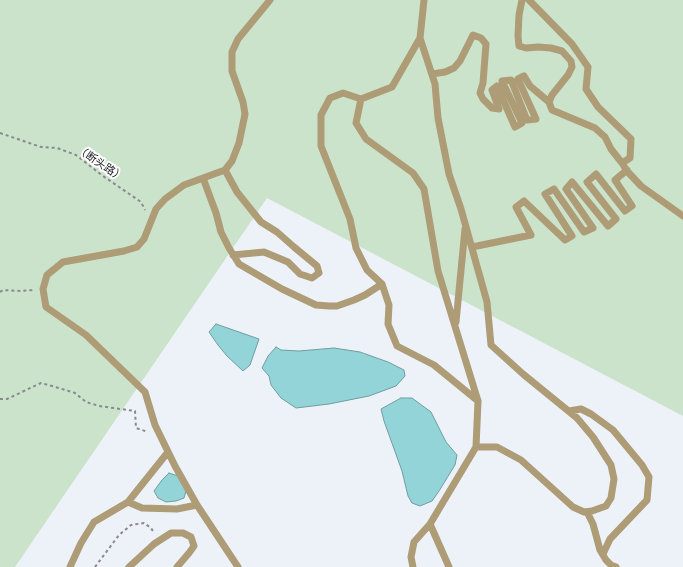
<!DOCTYPE html>
<html>
<head>
<meta charset="utf-8">
<style>
	body { margin:0 }
	canvas { display:block; background:#edf1f8 }
</style>
</head>
<body>
<canvas width="683" height="567"></canvas>
<script>
const g = document.querySelector('canvas').getContext('2d');
g.lineJoin = 'round';
function paint(path, color) {
  g.fillStyle = color;
  g.fill(path, 'evenodd');
}
function toPath(rows) {
  const path = new Path2D();
  for (const r of rows) {
    path.moveTo(r[0], r[1]);
    for (let i = 2; i < r.length; i += 2) path.lineTo(r[i], r[i + 1]);
  }
  return path;
}
function stroke(path, color, width, dash) {
  g.strokeStyle = color;
  g.lineWidth = width;
  g.lineCap = dash ? 'butt' : 'round';
  g.setLineDash(dash || []);
  g.stroke(path);
}
function label(font, color, halo, rows, align = 'center') {
  g.font = font + ' "Space Grotesk","Noto Sans SC",sans-serif';
  g.lineWidth = 4;
  g.setLineDash([]);
  g.textBaseline = 'middle';
  g.strokeStyle = halo;
  g.fillStyle = color;
  for (const [text, x, y, turn = 0] of rows) {
    g.save();
    g.translate(x, y);
    g.rotate((+turn || 0) * Math.PI / 180);
    g.textAlign = isNaN(turn) ? turn : align;
    if (halo) g.strokeText(text, 0, 0);
    g.fillText(text, 0, 0);
    g.restore();
  }
}
paint(toPath([
	[0,0,683,0,683,416,267,198,15,567,0,567]
]), '#cce3cb');
const water = toPath([
	[216,324,259,339,250,365,243,371,227,356,218,345,209,332,216,324],
	[276,347,281,350,299,351,334,348,360,352,388,362,404,370,405,376,396,386,369,396,329,404,296,408,281,398,271,385,269,376,262,368,268,356,276,347],
	[401,398,412,398,431,412,446,442,457,455,455,465,439,491,432,501,420,506,412,503,408,496,402,471,384,421,381,409,401,398],
	[169,473,178,476,186,491,184,498,176,501,166,502,158,498,154,491,162,480,169,473]
]);
paint(water, '#93d4d8');
stroke(water, '#6f9da1', 1);
stroke(toPath([
	[0,133,41,147,57,148,76,155,103,176,141,202,145,210],
	[0,292,3,290,21,291,34,290],
	[0,399,7,399,41,383,52,386,75,393,86,402,99,406,135,411,136,428,148,432],
	[95,567,119,535,131,525,144,523,151,528,154,533]
]), '#878a8f', 2, [3, 3]);
stroke(toPath([
	[424,0,420,38,392,87,361,99,343,93,330,98,321,115,321,146,350,219,356,248,367,270,382,284,389,305,388,324,397,346,434,365,478,401],
	[522,0,519,15,518,36,519,46,526,48,538,47,551,48,562,51,571,61,572,67,568,75,552,95,549,102,552,110,595,128,605,137,611,149,622,163,627,171,641,186,683,216],
	[529,0,572,44,588,67,586,89,598,107,631,139,630,158,622,163],
	[420,38,435,84,438,118,449,174,461,209,487,302,491,345,523,374,577,418,593,437,611,465,614,479,611,498,606,506,592,511,584,512,573,507,521,460,497,447,476,447],
	[432,74,445,72,454,68,460,61,473,35,481,38,486,44,483,83,480,93,483,99,492,108,499,109,492,90,497,86,515,127,522,123,502,81,511,80,527,120,536,119,518,79,524,76,530,86,549,102],
	[361,99,356,123,366,139,413,173,424,189,438,271,478,401,476,447,430,524,414,542,411,557,413,567],
	[225,170,237,192,261,222,277,232,294,247,317,266,319,273,312,278,300,274,288,262,264,252,233,255],
	[203,178,216,213,221,232,229,248,239,264,282,289,316,305,329,306,337,306,354,300,365,295,382,284],
	[472,247,531,235,516,207,524,201,565,240,572,236,545,194,554,189,584,232,593,228,566,189,572,182,608,226,616,219,587,182,596,174,625,211,632,206,615,180,627,170],
	[456,322,465,229],
	[569,411,581,409,591,414,613,430,642,465,649,477,647,500,610,539,603,554],
	[168,452,128,502,142,508,177,509,197,505],
	[587,512,593,524,600,550,606,560,611,565,616,567],
	[430,524,449,567],
	[70,567,81,543,94,522,128,502],
	[129,567,154,544,171,533,183,533,191,537,194,546,189,553,177,567],
	[238,567,197,505,175,466,155,425,145,392,86,335,46,307,43,289,47,275,63,262,124,251,137,247,144,239,156,209,165,199,184,185,225,170,232,161,239,143,245,114,243,102,232,71,232,52,238,39,270,0]
]), '#ad9c76', 7);
label('11px', '#1c1d20', '#fefefe', [
	["（断头路）",100,164,34]
]);
</script>
</body>
</html>
